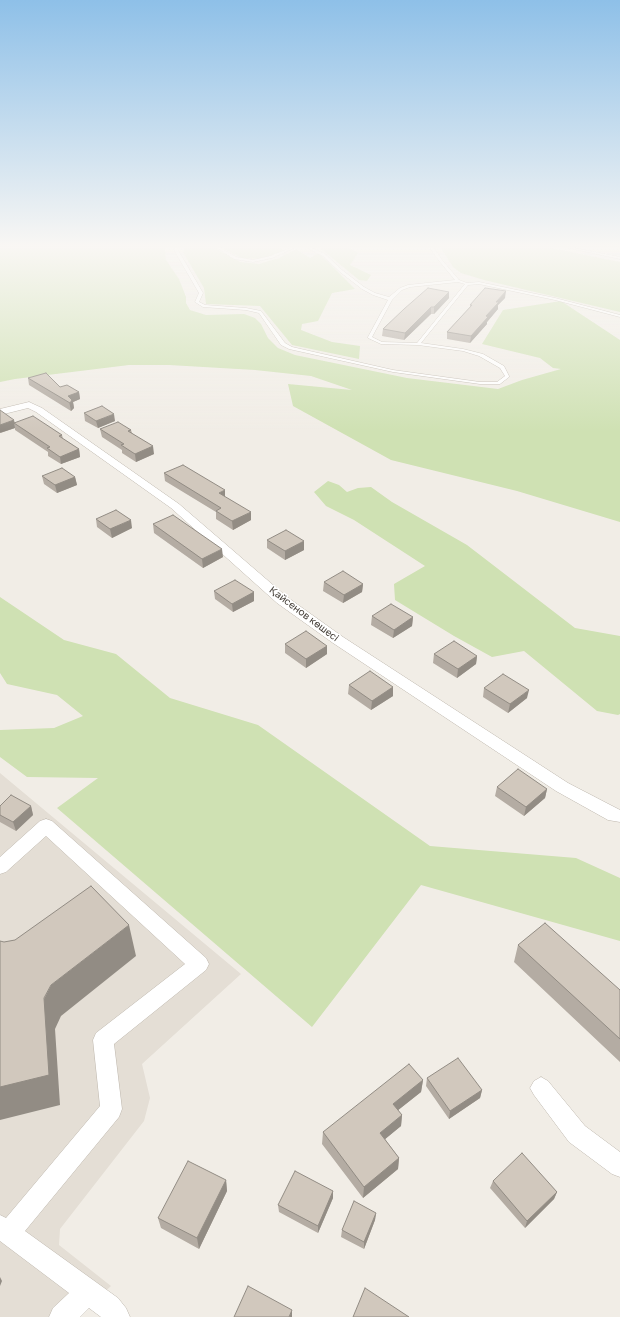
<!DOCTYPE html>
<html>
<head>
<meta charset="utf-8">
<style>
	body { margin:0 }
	canvas { display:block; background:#f1ede6 }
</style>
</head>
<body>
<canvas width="620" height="1317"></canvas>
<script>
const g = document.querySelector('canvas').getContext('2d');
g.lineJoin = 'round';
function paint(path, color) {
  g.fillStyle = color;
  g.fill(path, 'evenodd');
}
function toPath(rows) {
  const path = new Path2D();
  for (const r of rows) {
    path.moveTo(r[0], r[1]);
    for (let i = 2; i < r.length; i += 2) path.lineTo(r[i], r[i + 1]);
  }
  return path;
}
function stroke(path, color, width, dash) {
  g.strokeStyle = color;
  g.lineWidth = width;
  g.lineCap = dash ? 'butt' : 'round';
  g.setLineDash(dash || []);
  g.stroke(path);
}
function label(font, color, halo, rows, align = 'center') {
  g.font = font + ' "Golos Text",sans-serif';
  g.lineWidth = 3;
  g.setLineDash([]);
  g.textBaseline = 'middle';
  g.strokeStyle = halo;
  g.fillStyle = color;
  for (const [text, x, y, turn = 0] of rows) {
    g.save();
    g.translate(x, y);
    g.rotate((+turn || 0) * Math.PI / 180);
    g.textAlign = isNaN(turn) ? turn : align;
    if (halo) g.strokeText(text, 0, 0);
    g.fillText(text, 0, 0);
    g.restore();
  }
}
paint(toPath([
	[0,773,241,974,142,1064,150,1098,144,1121,60,1229,59,1245,111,1286,78,1317,0,1317]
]), '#e4ded5');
paint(toPath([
	[0,248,165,248,166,260,179,279,186,297,186,303,190,310,206,315,244,314,255,318,261,324,268,338,278,348,295,355,407,378,498,389,522,380,561,369,553,368,540,358,482,344,503,310,561,301,620,340,620,522,517,491,391,460,293,406,288,384,352,390,311,376,255,370,169,365,129,365,15,379,0,382],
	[185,248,215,248,240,262,259,264,279,258,296,249,310,258,319,253,355,289,332,293,318,321,302,324,301,330,332,342,360,346,359,359,292,345,260,306,206,304,204,288,183,252],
	[222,248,281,248,283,251,261,259,242,258],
	[320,248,350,248,358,253,350,265,371,275,367,281,359,280],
	[441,248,552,248,620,262,620,312,484,280,461,273,453,267],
	[328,481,339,485,347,492,358,488,371,487,392,502,467,545,575,628,620,636,620,714,618,715,597,711,524,651,492,657,454,636,395,600,394,584,425,566,354,520,326,506,314,492],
	[0,597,64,640,116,654,170,698,258,725,430,846,576,858,620,878,620,941,421,885,312,1027,57,808,98,778,27,777,0,757,0,730,54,728,83,716,57,695,7,684,0,673]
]), '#cfe1b3');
const service = toPath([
	[175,248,179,248,178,250,203,293,199,302,205,305,246,308,261,311,285,343,292,347,393,370,480,382,497,382,505,376,500,368,479,356,463,351,418,345,381,344,368,338,368,337,388,300,373,295,362,289,340,272,323,256,309,249,308,248,312,248,325,254,342,270,364,287,375,293,389,297,400,288,408,285,455,280,440,262,430,248,434,248,442,260,459,280,467,283,479,282,555,298,620,315,620,317,555,300,479,284,468,285,421,343,463,349,483,354,504,366,509,376,509,377,500,384,480,384,393,372,289,349,281,345,259,313,246,310,203,307,195,302,199,293,174,250,175,248],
	[458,282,465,284,417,343,382,342,372,337,392,300,402,290,410,287,458,282],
	[217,248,221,248,236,257,253,260,270,256,290,248,294,248,272,258,253,262,234,259,217,248],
	[569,248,574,248,620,257,620,259,569,248]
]);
const minor = toPath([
	[29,402,42,408,179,504,287,597,343,637,568,783,620,810,620,822,608,820,556,791,333,643,277,603,171,508,36,412,28,408,0,415,0,409,29,402],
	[46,819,52,821,206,958,209,964,206,970,114,1044,122,1109,119,1117,25,1231,118,1298,126,1308,130,1317,101,1317,89,1308,80,1317,49,1317,53,1308,69,1293,0,1241,0,1215,6,1218,100,1106,93,1040,96,1033,185,964,46,836,6,872,0,874,0,857,40,821,46,819],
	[541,1077,548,1081,585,1126,620,1152,620,1177,612,1174,569,1142,534,1095,530,1088,534,1081,541,1077]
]);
stroke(service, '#beb7ad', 1);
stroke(minor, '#beb7ad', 1);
paint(service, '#fff');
paint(minor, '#fff');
paint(toPath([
	[449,292,449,298,434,314,431,314,404,340,382,336,383,329],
	[505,298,498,305,498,309,487,322,487,324,470,343,447,339,447,332,470,307,470,305],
	[28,378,60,387,79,392,80,399,73,402,74,408,71,411,29,385],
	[84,413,115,421,98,428,85,421],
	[15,422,62,435,63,439,79,449,80,457,61,464,48,456,48,452,15,430,15,428,0,433],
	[100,429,131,430,132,433,154,454,136,462,122,453,122,450,102,437],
	[164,473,225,497,251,520,233,530,216,519,216,512,165,481],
	[42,476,75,477,77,485,57,493,44,484],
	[96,519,132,528,112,538,97,527],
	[153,524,223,557,203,568,154,533],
	[267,540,304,550,285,560,267,548],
	[324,582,363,584,362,592,343,603,323,591],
	[214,591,254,592,254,601,233,612,215,599],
	[372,616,413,617,412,626,393,638,371,625],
	[285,644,327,646,327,654,306,668,285,653],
	[434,654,477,656,476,664,457,678,433,663],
	[349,685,393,687,393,696,371,710,348,694],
	[484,688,527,698,508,713,483,697],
	[497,787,547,789,545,798,524,816,495,796],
	[0,806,31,806,33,815,16,831,0,822],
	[518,945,620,990,620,1062,514,962],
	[427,1078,482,1090,480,1098,449,1119,426,1086],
	[423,1080,421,1092,398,1110,402,1115,401,1126,385,1139,399,1158,398,1169,363,1198,322,1144,323,1132],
	[226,1180,227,1191,199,1249,161,1228,158,1218],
	[493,1181,557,1192,554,1199,525,1228,490,1188],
	[333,1191,333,1198,318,1233,279,1212,278,1205],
	[376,1213,375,1220,364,1249,341,1237,342,1230]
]), '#b4aca3');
paint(toPath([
	[506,291,505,298,498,305,498,309,487,322,487,324,470,343,471,336,486,316,496,302],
	[449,292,449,298,434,314,434,307],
	[431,307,431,314,404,340,405,333],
	[79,392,80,399,73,402,74,408,71,411,68,396],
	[114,414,115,421,98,428,96,421],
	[14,420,15,424,14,423,15,428,0,433,0,425],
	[153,446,154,454,136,462,135,454],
	[79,449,80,457,61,464,60,457],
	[75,477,77,485,57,493,55,485],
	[225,490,225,498,219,493],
	[251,512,251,520,233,530,232,521],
	[131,520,132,528,112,538,110,529],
	[304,541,304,550,285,560,285,551],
	[222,549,223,557,203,568,202,559],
	[363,584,362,592,343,603,344,595],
	[254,592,254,601,233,612,232,604],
	[413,617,412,626,393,638,394,630],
	[327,646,327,654,306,668,306,659],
	[477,656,476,664,457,678,458,669],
	[393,687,393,696,371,710,372,701],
	[529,690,527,698,508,713,510,704],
	[547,789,545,798,524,816,526,807],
	[31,806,33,815,16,831,13,822],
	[129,925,136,956,61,1016,55,1029,60,1105,0,1120,0,1087,51,985],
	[423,1080,421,1092,392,1115,393,1104],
	[482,1090,480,1098,449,1119,450,1111],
	[402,1115,401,1126,378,1145,380,1133],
	[399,1158,398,1169,363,1198,364,1187],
	[226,1180,227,1191,199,1249,197,1238],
	[333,1191,333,1198,318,1233,318,1226],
	[557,1192,554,1199,525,1228,527,1221],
	[376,1213,375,1220,364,1249,364,1242],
	[0,1277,2,1281,0,1286],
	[292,1310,292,1317,289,1317]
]), '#928c84');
const building = toPath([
	[428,288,449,292,434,307,431,307,405,333,383,329,404,309,428,288],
	[485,288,506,291,496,302,499,302,486,316,488,317,471,336,447,332,472,305,470,305,485,288],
	[46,373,60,387,67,385,79,392,68,396,72,400,70,403,28,378,46,373],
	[102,406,114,414,96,421,84,413,102,406],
	[0,410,14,420,0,425,0,410],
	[33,416,62,435,59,436,79,449,60,457,47,448,50,447,14,423,33,416],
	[118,422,131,430,128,431,153,446,135,454,121,445,124,444,100,429,118,422],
	[183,465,225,490,219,493,251,512,232,521,216,511,221,508,164,473,183,465],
	[62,468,75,477,55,485,42,476,62,468],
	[116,510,131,520,110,529,96,519,116,510],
	[173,515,222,549,202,559,153,524,173,515],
	[286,530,304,541,285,551,267,540,286,530],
	[343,571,363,584,344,595,324,582,343,571],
	[235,580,254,592,232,604,214,591,235,580],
	[391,604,413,617,394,630,372,616,391,604],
	[306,631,327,646,306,659,285,644,306,631],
	[454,641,477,656,458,669,434,654,454,641],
	[370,671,393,687,372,701,349,685,370,671],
	[503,674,529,690,510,704,484,688,503,674],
	[518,769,547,789,526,807,497,787,518,769],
	[11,795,31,806,13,822,0,815,0,806,11,795],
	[91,886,129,925,51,985,44,998,49,1075,0,1087,0,941,4,942,15,940,91,886],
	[545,923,620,990,620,1039,518,945,545,923],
	[458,1058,482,1090,450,1111,427,1078,458,1058],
	[409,1064,423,1080,393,1104,402,1115,380,1133,399,1158,364,1187,323,1132,409,1064],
	[522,1153,557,1192,527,1221,493,1181,522,1153],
	[188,1161,226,1180,197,1238,158,1218,188,1161],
	[295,1171,333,1191,318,1226,278,1205,295,1171],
	[354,1201,376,1213,364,1242,342,1230,354,1201],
	[248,1286,292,1310,289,1317,234,1317,248,1286],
	[365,1288,409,1317,353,1317,365,1288]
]);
paint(building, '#d1c8bd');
stroke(building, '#928c84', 1);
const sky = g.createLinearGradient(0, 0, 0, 432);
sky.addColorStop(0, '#8ec0e8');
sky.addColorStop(0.57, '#f9f7f4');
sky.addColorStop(1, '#f9f7f400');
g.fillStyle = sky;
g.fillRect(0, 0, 620, 432);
label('10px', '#433d36', '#fff', [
	["Қайсенов көшесі",304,614,37]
]);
</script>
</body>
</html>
